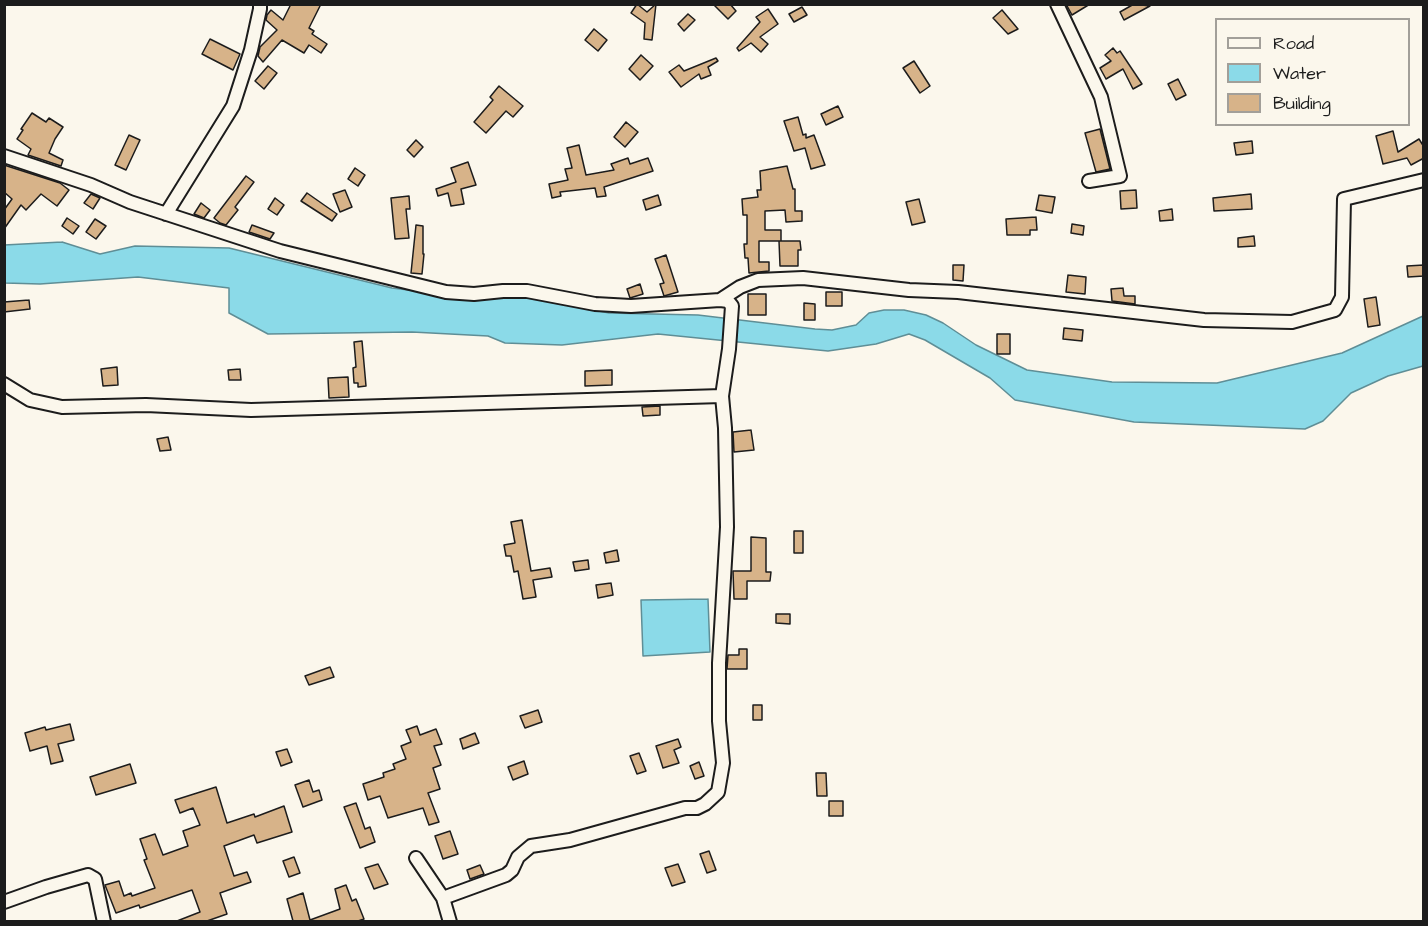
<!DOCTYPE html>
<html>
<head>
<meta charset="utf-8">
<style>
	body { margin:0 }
	#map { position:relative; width:1428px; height:926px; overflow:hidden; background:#fbf7ec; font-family:"Architects Daughter",sans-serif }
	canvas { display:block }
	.frame { position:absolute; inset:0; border:6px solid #1c1c1c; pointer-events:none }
	.legend { position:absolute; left:1215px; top:18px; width:195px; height:108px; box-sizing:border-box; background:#fbf7ec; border:2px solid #a29f99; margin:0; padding:8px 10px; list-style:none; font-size:18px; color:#1c1c1c }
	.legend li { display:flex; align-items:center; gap:12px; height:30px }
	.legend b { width:30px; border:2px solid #a29f99 }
</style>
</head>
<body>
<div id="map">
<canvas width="1428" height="926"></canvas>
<div class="frame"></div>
<ul class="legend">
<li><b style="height:8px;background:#fbf7ec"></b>Road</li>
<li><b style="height:16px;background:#8bdae8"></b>Water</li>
<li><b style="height:16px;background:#d7b389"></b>Building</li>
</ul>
</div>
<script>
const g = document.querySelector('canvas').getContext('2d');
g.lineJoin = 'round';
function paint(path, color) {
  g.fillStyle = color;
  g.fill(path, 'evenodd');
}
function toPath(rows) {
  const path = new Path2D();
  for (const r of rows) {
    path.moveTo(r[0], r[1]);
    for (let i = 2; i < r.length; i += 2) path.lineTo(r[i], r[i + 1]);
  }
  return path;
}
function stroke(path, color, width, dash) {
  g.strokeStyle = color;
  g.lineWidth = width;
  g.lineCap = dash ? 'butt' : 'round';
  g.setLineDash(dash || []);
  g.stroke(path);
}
const water = toPath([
	[62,242,100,254,135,246,229,248,392,288,482,299,495,296,523,296,609,313,698,315,815,329,832,330,856,325,869,313,884,310,904,310,926,315,943,323,976,345,1027,370,1112,382,1217,383,1342,353,1423,316,1423,366,1388,376,1351,393,1323,421,1305,429,1134,422,1015,400,990,378,925,340,909,334,876,344,828,351,658,334,562,345,505,343,488,336,412,332,268,334,229,313,229,288,138,277,40,284,5,283,4,245,62,242],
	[708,599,710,652,643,656,641,600,708,599]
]);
paint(water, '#8bdae8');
stroke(water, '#5f8e96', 1.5);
const building = toPath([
	[291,4,321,4,309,28,314,31,312,34,327,44,321,53,309,45,304,53,282,40,263,62,258,56,260,47,277,30,266,20,267,15,271,10,283,20,291,4],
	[637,4,647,12,656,4,652,40,644,39,645,23,631,13,637,4],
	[713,4,730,4,736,11,728,19,713,4],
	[1066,4,1090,4,1072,15,1066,4],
	[1134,4,1150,6,1124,20,1120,12,1134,4],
	[802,7,807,15,794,22,789,14,802,7],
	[768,9,778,24,760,37,768,44,761,52,751,43,739,51,737,48,760,22,756,17,768,9],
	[1002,10,1018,29,1008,34,993,18,1002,10],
	[688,14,695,20,684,31,678,24,688,14],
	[594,29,607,40,598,51,585,40,594,29],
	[210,39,240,54,233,70,202,54,210,39],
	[1113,48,1117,53,1120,51,1142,84,1133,89,1123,69,1106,79,1100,68,1111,61,1105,55,1113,48],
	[641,55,653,66,640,80,629,69,641,55],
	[716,58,718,61,708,67,711,75,701,79,699,74,681,87,669,72,679,65,684,71,716,58],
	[914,61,930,86,920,93,903,68,914,61],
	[268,66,277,73,264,89,255,81,268,66],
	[1178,79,1186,95,1176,100,1168,84,1178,79],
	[499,86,523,106,513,117,506,111,486,133,474,122,493,100,490,97,499,86],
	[838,106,843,117,826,125,821,114,838,106],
	[32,113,46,122,49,118,63,127,55,139,49,153,63,160,61,166,28,155,31,149,17,139,23,130,21,129,32,113],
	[798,117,803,135,806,134,806,138,814,135,825,165,811,169,805,148,794,151,784,121,798,117],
	[626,122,638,132,625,147,614,137,626,122],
	[1100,129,1110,169,1096,172,1085,133,1100,129],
	[1393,131,1398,152,1419,139,1424,147,1424,158,1411,165,1407,158,1383,164,1376,136,1393,131],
	[129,135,140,140,126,170,115,165,129,135],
	[416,140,423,147,414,157,407,150,416,140],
	[1252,141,1253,153,1236,155,1234,143,1252,141],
	[579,145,586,175,614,170,611,164,628,158,630,164,648,158,653,171,604,187,606,196,597,197,595,188,560,192,561,196,552,198,549,184,568,180,565,169,572,168,567,148,579,145],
	[468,162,476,185,461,189,464,204,451,206,448,193,438,196,436,189,456,182,451,168,468,162],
	[4,165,60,183,69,190,57,206,41,194,26,210,21,205,4,229,4,210,12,199,4,192,4,165],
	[787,166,793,189,795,189,795,211,802,211,802,221,786,222,785,210,765,211,765,230,781,230,781,241,759,241,759,262,769,262,769,271,749,273,748,258,745,258,744,244,747,244,747,215,743,215,742,199,758,197,757,190,761,190,760,171,787,166],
	[355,168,365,175,358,186,348,179,355,168],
	[246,176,254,182,235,207,238,210,226,225,220,223,214,218,246,176],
	[345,190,352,207,340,212,333,194,345,190],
	[1136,190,1137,208,1121,209,1120,191,1136,190],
	[307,193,337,214,332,221,301,201,307,193],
	[91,194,100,198,93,209,84,203,91,194],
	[1251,194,1252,209,1214,211,1213,198,1251,194],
	[658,195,661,205,646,210,643,200,658,195],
	[1039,195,1055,197,1052,213,1036,210,1039,195],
	[409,196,410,209,406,209,409,238,395,239,391,198,409,196],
	[275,198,284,205,277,215,268,209,275,198],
	[919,199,925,222,912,225,906,202,919,199],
	[201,203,210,210,204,218,194,214,201,203],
	[1172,209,1173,220,1160,221,1159,211,1172,209],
	[1036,217,1037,230,1030,230,1030,235,1007,235,1006,219,1036,217],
	[67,218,79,226,73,234,62,226,67,218],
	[95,219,106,226,96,239,86,232,95,219],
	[1072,224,1084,226,1083,235,1071,233,1072,224],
	[252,225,274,233,270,239,249,232,252,225],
	[416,225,423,226,423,254,424,254,422,274,411,273,416,225],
	[1254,236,1255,246,1238,247,1238,238,1254,236],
	[779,241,800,241,801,250,798,250,798,266,780,266,779,241],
	[666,255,678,292,664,296,660,284,664,283,655,259,666,255],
	[953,265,964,265,963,281,953,280,953,265],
	[1424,265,1424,276,1408,277,1407,266,1424,265],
	[1068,275,1086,277,1085,294,1066,292,1068,275],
	[640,284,643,294,630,298,627,289,640,284],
	[1123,288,1124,296,1135,296,1135,304,1112,301,1111,289,1123,288],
	[826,292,842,292,842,306,826,306,826,292],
	[748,294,766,294,766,315,748,315,748,294],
	[1376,297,1380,325,1368,327,1364,299,1376,297],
	[29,300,30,309,4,312,4,302,29,300],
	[804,303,815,304,815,320,804,320,804,303],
	[1064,328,1083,330,1082,341,1063,339,1064,328],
	[997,334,1010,334,1010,354,997,354,997,334],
	[362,341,366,386,358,387,358,383,354,383,353,368,356,367,354,342,362,341],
	[117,367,118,385,103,386,101,369,117,367],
	[240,369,241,380,229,380,228,370,240,369],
	[612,370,612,385,585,386,585,371,612,370],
	[348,377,349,397,329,398,328,378,348,377],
	[660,406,660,415,643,416,642,407,660,406],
	[751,430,754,450,734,452,733,432,751,430],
	[168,437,171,450,160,451,157,439,168,437],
	[522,520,531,571,550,568,552,577,533,580,536,597,523,599,518,571,514,572,511,556,506,556,504,545,515,543,511,522,522,520],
	[794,531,803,531,803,553,794,553,794,531],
	[751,537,766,538,766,572,771,572,770,581,747,581,747,599,734,599,733,571,751,571,751,537],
	[617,550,619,561,606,563,604,553,617,550],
	[588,560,589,569,575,571,573,562,588,560],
	[611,583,613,595,598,598,596,585,611,583],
	[776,614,790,614,790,624,776,623,776,614],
	[739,649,747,649,747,669,727,669,728,655,739,655,739,649],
	[330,667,334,677,309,685,305,676,330,667],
	[753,705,762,705,762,720,753,720,753,705],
	[538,710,542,722,525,728,520,716,538,710],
	[70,724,74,740,58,744,63,761,51,764,47,746,30,751,25,733,45,727,46,730,70,724],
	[417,726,420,735,436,729,442,744,434,746,441,765,433,768,440,789,428,793,439,822,429,825,423,808,388,818,380,796,368,800,363,784,384,777,383,773,395,769,393,764,406,759,401,746,411,742,406,730,417,726],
	[475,733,479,743,463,749,460,739,475,733],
	[678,739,681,747,674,750,679,763,663,768,656,746,678,739],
	[287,749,292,762,281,766,276,752,287,749],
	[639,753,646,771,637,774,630,756,639,753],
	[524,761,528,774,513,780,508,767,524,761],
	[699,762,704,776,695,779,690,766,699,762],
	[130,764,136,783,96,795,90,777,130,764],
	[816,773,826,773,827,796,817,796,816,773],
	[309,780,313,792,319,790,322,800,303,807,295,785,309,780],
	[216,787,227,823,254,814,255,817,284,806,292,832,257,843,254,835,224,846,234,876,247,872,251,882,220,893,227,914,207,921,177,921,200,912,192,890,140,908,139,905,116,913,105,885,119,881,124,896,131,893,132,896,155,888,144,860,147,859,140,839,155,834,163,855,188,846,183,831,200,825,193,808,180,813,175,800,216,787],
	[829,801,843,801,843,816,829,816,829,801],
	[356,803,365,829,370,827,375,842,360,848,344,807,356,803],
	[450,831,458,854,443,859,435,836,450,831],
	[709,851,716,870,707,873,700,854,709,851],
	[294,857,300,873,289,877,283,861,294,857],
	[378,864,388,884,374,889,365,868,378,864],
	[678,864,685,882,672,886,665,868,678,864],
	[480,865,484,874,470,879,467,870,480,865],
	[346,885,352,901,356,899,364,919,358,921,293,921,287,899,303,893,310,920,340,909,335,889,346,885]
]);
paint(building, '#d7b389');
stroke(building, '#1c1c1c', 1.5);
const minor = toPath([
	[1057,4,1101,97,1120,176,1089,181],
	[4,156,91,185,130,202,280,251,446,292,474,294,503,291,527,291,595,304,631,306,720,300,728,301,732,306,729,349,722,396,725,428,727,527,719,663,719,721,723,763,718,792,705,804,697,808,685,808,570,840,531,846,518,857,512,870,506,875,443,898,450,922],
	[166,214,233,106,251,50,260,9,260,4],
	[720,300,740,287,758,280,803,278,909,290,958,292,1204,320,1292,322,1335,310,1342,297,1344,199,1424,180],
	[4,384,30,400,62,407,146,405,251,410,722,396],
	[416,858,443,898],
	[4,902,46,887,88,875,95,879,104,922]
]);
stroke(minor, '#1c1c1c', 16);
stroke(minor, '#fbf7ec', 12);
</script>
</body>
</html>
